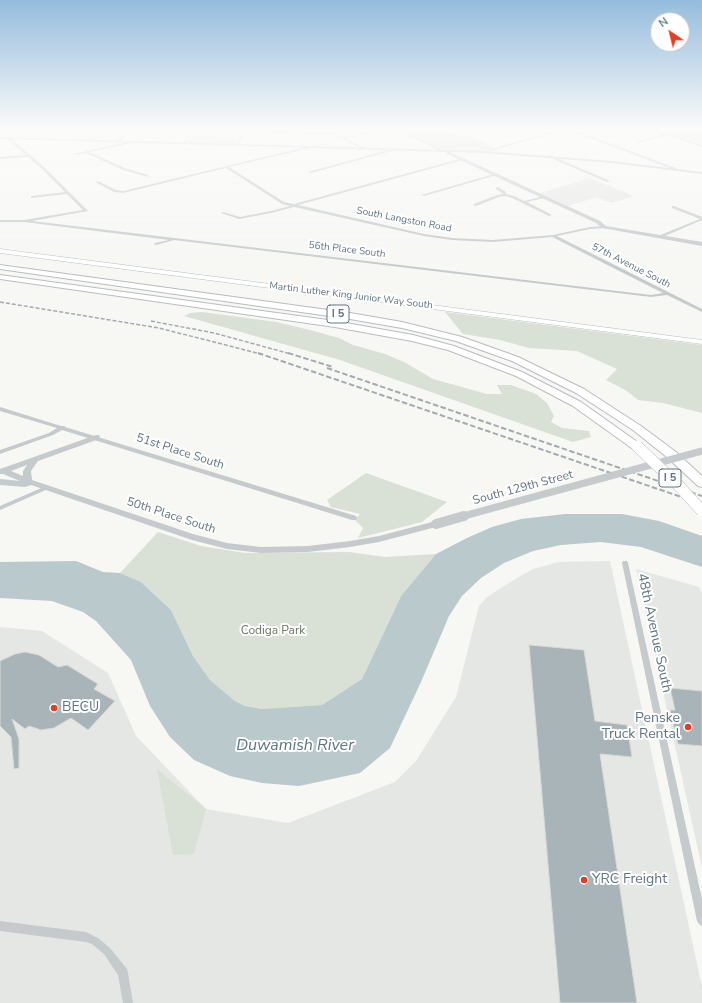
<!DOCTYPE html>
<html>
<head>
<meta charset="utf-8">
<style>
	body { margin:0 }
	#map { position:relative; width:702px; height:1003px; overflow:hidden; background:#f7f7f4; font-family:"Nunito Sans",sans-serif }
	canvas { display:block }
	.north { position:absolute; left:650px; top:12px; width:40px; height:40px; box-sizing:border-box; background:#fff; border:1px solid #bfc8cd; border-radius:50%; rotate:325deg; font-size:11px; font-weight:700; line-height:16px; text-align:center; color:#607681 }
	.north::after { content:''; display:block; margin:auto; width:14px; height:18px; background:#ed391e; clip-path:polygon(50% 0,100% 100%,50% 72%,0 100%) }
</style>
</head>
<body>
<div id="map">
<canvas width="702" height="1003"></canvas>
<div class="north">N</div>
</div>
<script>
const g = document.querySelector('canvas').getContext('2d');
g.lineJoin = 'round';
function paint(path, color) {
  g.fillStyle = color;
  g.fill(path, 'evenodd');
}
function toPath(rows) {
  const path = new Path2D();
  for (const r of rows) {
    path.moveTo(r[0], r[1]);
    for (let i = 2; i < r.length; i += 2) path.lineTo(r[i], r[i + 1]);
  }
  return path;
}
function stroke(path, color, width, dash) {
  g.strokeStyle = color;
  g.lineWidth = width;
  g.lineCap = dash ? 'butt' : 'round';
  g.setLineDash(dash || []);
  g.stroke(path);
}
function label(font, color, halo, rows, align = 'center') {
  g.font = font + ' "Nunito Sans",sans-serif';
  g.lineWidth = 4;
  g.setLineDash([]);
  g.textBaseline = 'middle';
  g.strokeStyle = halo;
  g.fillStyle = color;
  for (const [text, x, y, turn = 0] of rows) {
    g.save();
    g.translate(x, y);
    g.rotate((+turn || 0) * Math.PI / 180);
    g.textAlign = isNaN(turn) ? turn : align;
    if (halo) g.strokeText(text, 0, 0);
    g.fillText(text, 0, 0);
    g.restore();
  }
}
paint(toPath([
	[198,128,243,128,234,144,188,142],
	[590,178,634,196,611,203,597,197,568,206,540,193],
	[610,561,702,987,702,1003,0,1003,0,627,42,631,108,673,136,736,206,809,288,823,395,782,416,761,456,697,479,606,487,597,520,576,533,569,559,562],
	[636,569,699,587,702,593,702,868]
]), '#e5e7e5');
paint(toPath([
	[429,128,473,138,495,148,480,151,445,150,398,129],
	[690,128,702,128,702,144,672,134],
	[202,312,276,322,310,330,339,338,353,345,385,354,404,362,433,379,487,394,502,394,497,385,511,385,536,394,547,403,554,416,551,422,562,428,589,431,591,437,573,442,340,360,184,316,190,313],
	[445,312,702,345,702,413,663,403,638,400,627,391,606,380,617,369,577,351,529,348,500,340,463,334],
	[366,473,447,502,422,522,358,538,363,528,355,520,360,514,331,507,327,500],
	[158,532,201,546,245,553,349,552,385,557,436,554,401,596,362,679,322,705,262,709,245,706,235,701,210,680,193,656,171,610,141,582,120,573],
	[157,769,206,809,194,854,173,855]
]), '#d9e0d5');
paint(toPath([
	[565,514,622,514,659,521,702,536,702,567,641,547,601,542,561,545,533,551,504,563,481,578,462,596,449,616,421,682,390,748,360,773,299,786,262,783,230,776,194,760,170,737,150,706,131,660,96,621,83,612,52,601,0,598,0,562,76,561,103,572,120,573,141,582,171,610,193,656,210,680,235,701,245,706,262,709,322,705,362,679,401,596,436,554,467,538,492,527,521,519]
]), '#bac9cb');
const building = toPath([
	[529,645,584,650,595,721,627,725,632,757,600,754,637,1003,560,1003,529,645],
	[25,652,39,655,58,667,67,665,98,684,94,689,115,701,88,730,71,718,54,728,41,730,29,726,25,729,12,719,19,739,19,768,14,769,11,737,0,726,0,661,15,654,25,652],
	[670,688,702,691,702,746,678,744,670,710,675,710,670,688]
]);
paint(building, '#a8b4b8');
stroke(building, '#d9d9d6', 1);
const secondary = toPath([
	[0,249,702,340,702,344,0,253,0,249]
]);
const motorway = toPath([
	[0,265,350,313,402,322,462,337,518,357,584,389,641,426,676,452,702,476,702,487,698,486,668,458,633,430,576,393,512,361,456,341,402,328,350,319,0,269,0,265],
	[0,275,335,321,413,335,454,346,522,372,581,402,643,446,641,449,633,449,573,406,516,376,448,350,412,341,335,327,0,279,0,275]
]);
stroke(secondary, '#b4bcbf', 1);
stroke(motorway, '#b9bdc0', 2);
paint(toPath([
	[129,128,132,128,119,143,117,143,117,141,129,128],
	[170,128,195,128,195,129,184,145,183,144,192,130,170,128],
	[245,128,248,128,247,130,329,132,328,131,329,130,344,138,372,131,373,132,346,139,365,148,364,150,332,134,246,132,237,146,235,146,245,128],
	[392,128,396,128,446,151,443,152,392,128],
	[467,128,474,128,483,130,492,128,499,128,483,132,467,128],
	[564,128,569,128,678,169,675,170,566,129,484,153,481,152,564,128],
	[648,128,653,128,702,145,702,147,666,135,638,143,638,141,663,134,648,128],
	[7,137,9,137,43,166,88,211,32,221,651,295,663,293,552,237,493,242,452,240,424,236,294,207,271,213,239,219,221,213,223,212,240,217,271,211,290,206,282,204,226,168,123,193,114,192,95,182,98,181,116,190,123,191,310,146,310,148,229,167,284,202,294,204,463,158,463,160,298,205,424,234,452,238,493,240,553,235,590,227,605,226,605,228,604,228,590,229,557,236,702,309,702,312,667,295,651,297,174,240,156,245,154,244,155,243,169,240,24,222,0,222,0,220,24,220,83,210,67,194,31,198,31,196,32,196,65,192,41,168,28,157,0,159,0,157,26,155,7,139,7,137],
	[131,141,132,143,89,152,125,168,148,175,148,177,123,170,86,153,76,155,74,154,131,141],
	[392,149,395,150,311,173,308,172,392,149],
	[548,155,550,155,610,181,607,182,548,157,548,155],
	[494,174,497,175,424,196,421,195,494,174],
	[496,187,498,187,505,191,506,194,514,196,524,201,544,196,544,198,527,202,552,215,549,216,512,198,505,196,499,197,476,206,474,206,474,204,497,195,503,194,502,193,496,189,496,187],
	[672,206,674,206,702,217,702,220,660,238,658,238,658,236,700,219,672,208,672,206],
	[0,407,61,426,65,426,65,427,356,516,357,518,356,520,352,520,62,430,53,435,0,454,0,450,49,433,57,428,0,411,0,407],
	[46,486,48,487,49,488,48,489,0,510,0,506,46,486],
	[623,561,627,561,628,563,702,899,702,926,699,924,697,921,622,563,623,561],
	[0,921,86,932,98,938,110,948,127,969,128,973,133,1003,123,1003,118,975,104,954,92,944,86,942,0,931,0,921]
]), '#c5cacc');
paint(toPath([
	[0,137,483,151,612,161,702,172,702,174,612,163,483,153,450,152,600,221,606,226,702,242,702,246,602,228,596,223,447,154,447,152,0,139,0,137],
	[96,435,99,435,100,437,99,439,38,461,31,471,32,480,193,534,227,543,261,547,308,546,350,541,379,536,436,521,440,524,436,527,379,542,350,547,308,552,261,553,227,549,192,540,31,485,25,487,0,485,0,479,20,481,3,474,0,474,0,469,96,435],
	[27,465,23,471,23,476,11,471,27,465]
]), '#c5cacc');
paint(secondary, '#fff');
paint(motorway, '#fff');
stroke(toPath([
	[0,302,159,328,261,354],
	[151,321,214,333,291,354]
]), '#a3abb0', 1.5, [4, 2]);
stroke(toPath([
	[258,353,702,504],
	[288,353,333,367],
	[327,368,702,496]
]), '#a3abb0', 2, [5.5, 2.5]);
const motorwayBridge = toPath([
	[637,446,679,486,702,511]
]);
stroke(motorwayBridge, '#b9bdc0', 12, []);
stroke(toPath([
	[460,517,702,451]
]), '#c5cacc', 7);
stroke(toPath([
	[436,524,464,516]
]), '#c5cacc', 10);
stroke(motorwayBridge, '#fff', 11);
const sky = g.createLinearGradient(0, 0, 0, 269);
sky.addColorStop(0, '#95bcdc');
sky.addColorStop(0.48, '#fbfbfa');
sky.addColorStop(1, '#fbfbfa00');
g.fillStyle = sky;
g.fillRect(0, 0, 702, 269);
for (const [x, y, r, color] of [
	[54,708,4,"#ed391e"],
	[688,727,4,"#ed391e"],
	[584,880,4,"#ed391e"]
]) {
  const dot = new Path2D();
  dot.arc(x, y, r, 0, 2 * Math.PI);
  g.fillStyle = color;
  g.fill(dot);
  stroke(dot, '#fff', 1.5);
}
label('10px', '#607681', '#fff', [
	["South Langston Road",404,220,11],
	["56th Place South",347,250,7],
	["57th Avenue South",631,266,27],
	["Martin Luther King Junior Way South",351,296,7]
]);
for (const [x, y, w] of [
	[338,314,22],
	[670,478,22]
]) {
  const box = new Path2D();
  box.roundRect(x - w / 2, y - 9, w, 18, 3);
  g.fillStyle = '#fff';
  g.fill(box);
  stroke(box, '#607681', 1);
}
label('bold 11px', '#607681', null, [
	["I 5",338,314],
	["I 5",670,478]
]);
label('12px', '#607681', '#fff', [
	["51st Place South",180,452,18],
	["South 129th Street",523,488,-15],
	["50th Place South",171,516,18]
]);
label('12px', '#677960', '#fff', [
	["Codiga Park",273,631]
]);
label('14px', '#607681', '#fff', [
	["48th Avenue South",654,633,78]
]);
label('14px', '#607681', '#fff', [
	["BECU",62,708],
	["Penske",680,719,"right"],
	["Truck Rental",680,735,"right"],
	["YRC Freight",592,880]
], 'left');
label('italic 16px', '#5b767c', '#fff', [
	["Duwamish River",295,746]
]);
</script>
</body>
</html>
